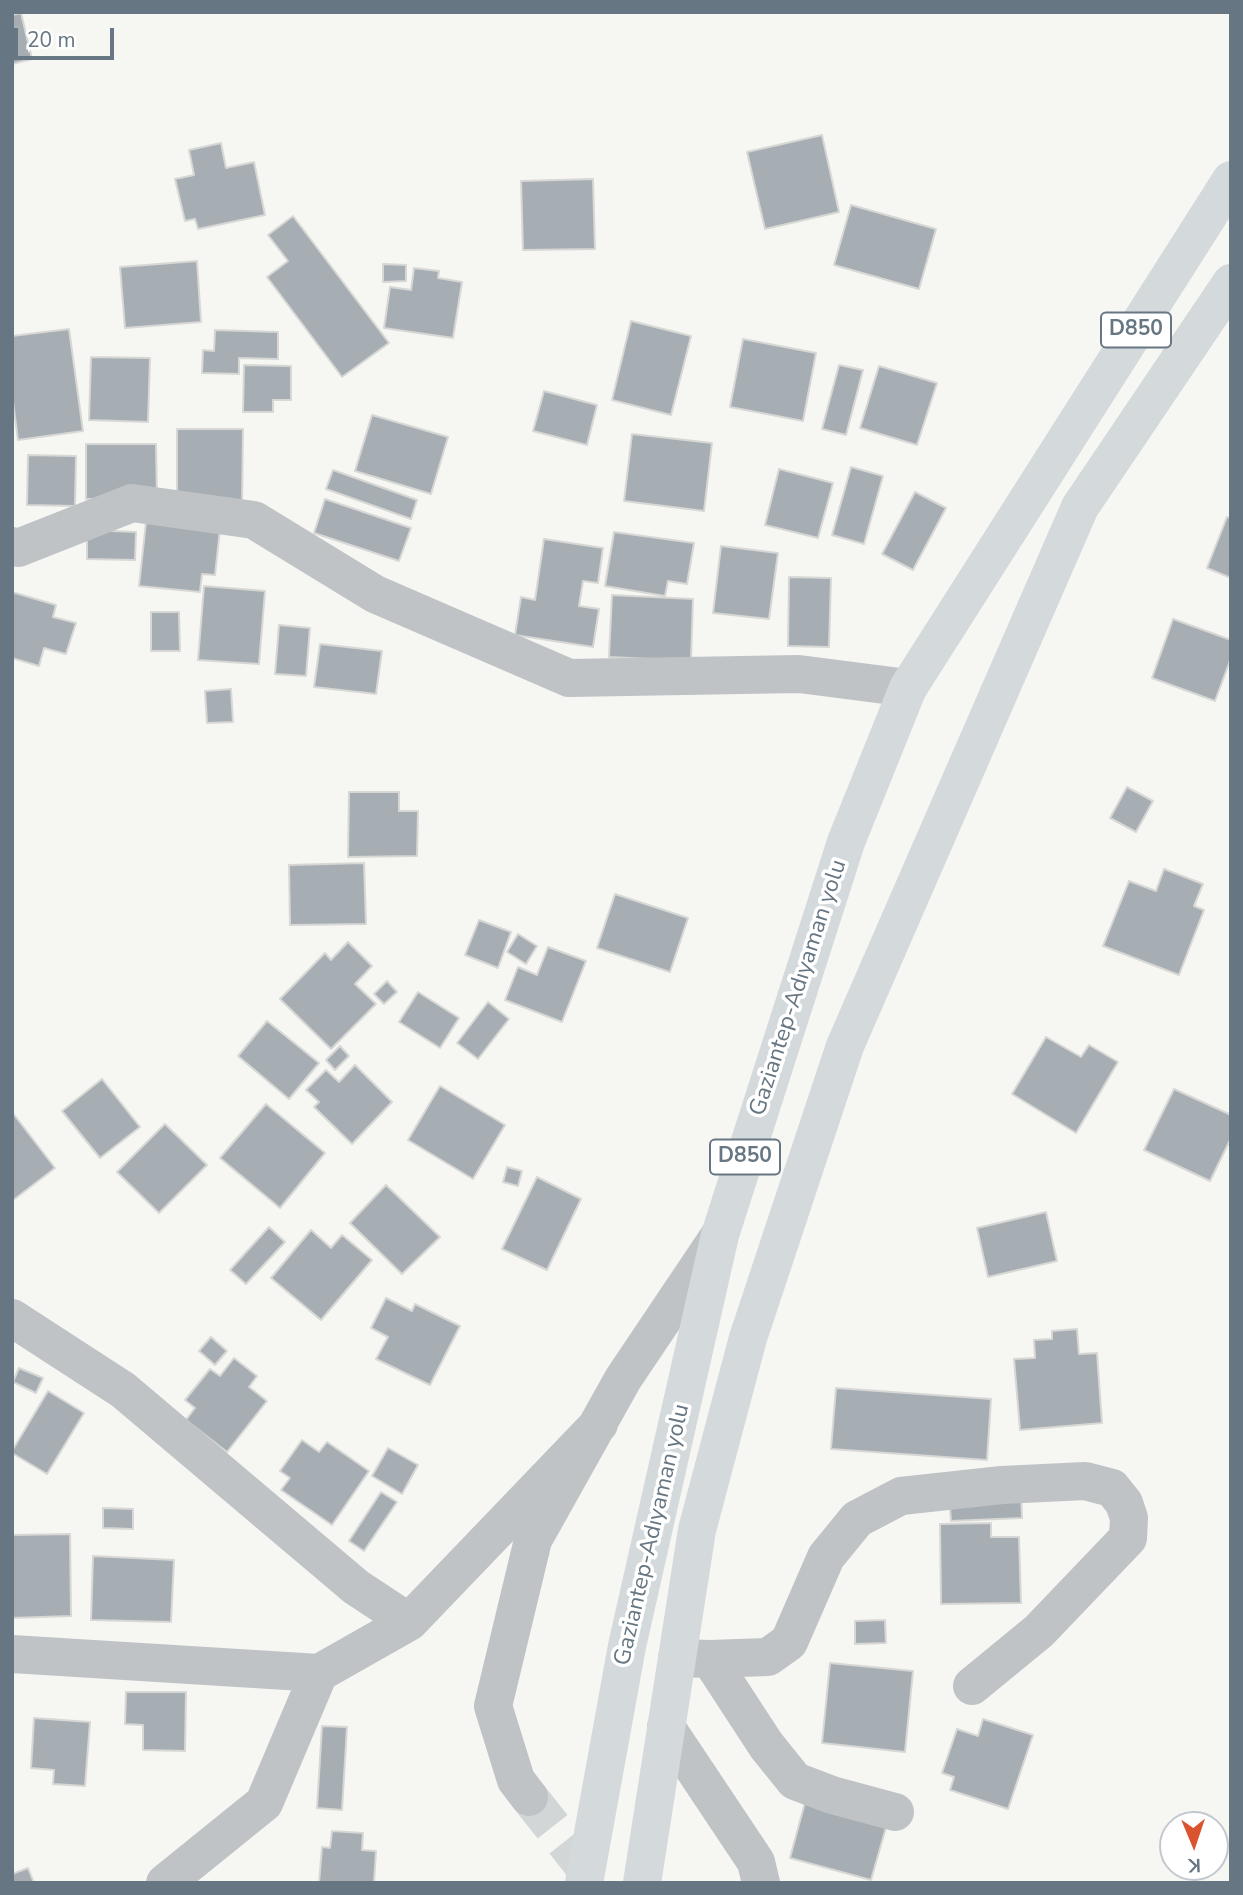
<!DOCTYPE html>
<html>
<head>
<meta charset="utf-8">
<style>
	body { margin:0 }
	#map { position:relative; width:1243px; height:1895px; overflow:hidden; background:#f6f6f3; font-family:"Nunito Sans",sans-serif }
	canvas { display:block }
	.frame { position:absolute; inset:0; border:14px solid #667682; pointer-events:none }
	.north { position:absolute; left:1159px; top:1811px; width:70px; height:70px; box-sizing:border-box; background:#fff; border:2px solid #c2c8cd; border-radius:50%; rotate:178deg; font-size:19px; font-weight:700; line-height:28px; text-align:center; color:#667682 }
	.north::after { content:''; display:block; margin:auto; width:24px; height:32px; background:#d9542f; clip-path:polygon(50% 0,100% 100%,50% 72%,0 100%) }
	.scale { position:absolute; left:14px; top:28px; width:100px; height:32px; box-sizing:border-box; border:4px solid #667682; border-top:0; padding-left:9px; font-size:21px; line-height:24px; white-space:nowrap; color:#667682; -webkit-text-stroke:5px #fff; paint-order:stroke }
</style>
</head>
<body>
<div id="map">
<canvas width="1243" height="1895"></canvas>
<div class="frame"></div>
<div class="north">K</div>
<div class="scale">20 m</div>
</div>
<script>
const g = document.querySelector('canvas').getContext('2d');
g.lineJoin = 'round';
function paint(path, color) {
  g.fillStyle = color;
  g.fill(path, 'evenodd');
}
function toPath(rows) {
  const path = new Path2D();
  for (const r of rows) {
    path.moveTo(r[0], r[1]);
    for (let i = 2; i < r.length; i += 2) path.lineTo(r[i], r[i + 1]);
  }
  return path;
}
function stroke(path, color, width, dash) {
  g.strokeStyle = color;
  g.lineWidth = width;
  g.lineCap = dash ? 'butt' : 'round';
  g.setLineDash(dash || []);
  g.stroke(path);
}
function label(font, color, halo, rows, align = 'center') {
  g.font = font + ' "Nunito Sans",sans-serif';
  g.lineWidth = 7;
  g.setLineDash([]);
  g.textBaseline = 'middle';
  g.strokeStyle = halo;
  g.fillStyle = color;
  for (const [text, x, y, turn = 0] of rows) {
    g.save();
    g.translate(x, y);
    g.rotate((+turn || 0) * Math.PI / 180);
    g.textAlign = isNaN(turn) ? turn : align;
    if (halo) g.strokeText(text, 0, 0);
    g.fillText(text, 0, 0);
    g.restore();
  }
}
const building = toPath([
	[21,13,32,59,12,64,12,15,21,13],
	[822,135,839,212,765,229,747,152,822,135],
	[221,143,226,168,254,162,265,215,198,229,195,219,185,221,175,179,194,175,189,150,221,143],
	[593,179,595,249,523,250,521,181,593,179],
	[851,205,936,229,919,289,834,265,851,205],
	[293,216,389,343,342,377,267,277,288,261,268,235,293,216],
	[197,261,201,322,125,328,120,267,197,261],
	[383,264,406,265,406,281,383,282,383,264],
	[414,268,439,271,438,278,462,282,453,338,384,328,390,287,411,290,414,268],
	[631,321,691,336,671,415,612,400,631,321],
	[69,329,83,431,18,440,12,394,12,336,69,329],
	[215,330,278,332,278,359,239,358,239,374,202,373,203,350,214,351,215,330],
	[743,339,816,353,803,421,730,407,743,339],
	[91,357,150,358,148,422,89,420,91,357],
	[244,365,291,366,291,400,273,400,273,412,243,412,244,365],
	[839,365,863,370,846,435,822,429,839,365],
	[879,366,937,383,917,445,860,428,879,366],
	[544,391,597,405,587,445,533,431,544,391],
	[372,415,448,437,431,494,355,471,372,415],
	[177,429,243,429,242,507,177,507,177,429],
	[632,434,712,443,704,511,624,501,632,434],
	[86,444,156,444,157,498,86,499,86,444],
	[28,455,76,456,75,506,27,505,28,455],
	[851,467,883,476,864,544,832,535,851,467],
	[779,469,833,483,818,538,765,525,779,469],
	[333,470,417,500,411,519,326,489,333,470],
	[915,492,946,508,913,570,882,554,915,492],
	[325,499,411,528,399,561,314,533,325,499],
	[147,513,221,520,215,575,202,574,200,592,139,586,147,513],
	[1227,517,1231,518,1231,578,1207,568,1227,517],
	[87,530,136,532,135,560,87,559,87,530],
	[614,532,694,543,687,584,668,581,665,596,605,586,614,532],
	[544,539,603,548,598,583,583,581,579,606,599,609,593,647,515,635,521,597,535,600,544,539],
	[721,546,778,553,769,619,713,613,721,546],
	[789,577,831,578,829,647,788,646,789,577],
	[204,586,265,591,259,664,198,660,204,586],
	[12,592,56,605,53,617,76,623,66,654,44,648,39,666,12,658,12,592],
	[612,595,693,599,691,661,609,657,612,595],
	[151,612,179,612,180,651,151,651,151,612],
	[1173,619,1231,640,1231,658,1215,701,1152,678,1173,619],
	[279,625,310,628,306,676,275,674,279,625],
	[320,644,382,651,376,694,314,687,320,644],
	[231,689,233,722,207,723,205,691,231,689],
	[1127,787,1153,801,1136,832,1110,818,1127,787],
	[349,792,399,792,399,811,418,811,417,856,348,857,349,792],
	[364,863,366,924,290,925,289,865,364,863],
	[1164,869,1203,884,1194,906,1204,910,1179,975,1103,946,1129,881,1156,891,1164,869],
	[615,894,688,918,670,972,597,948,615,894],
	[479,920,511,932,498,968,465,955,479,920],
	[518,934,537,946,526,964,507,952,518,934],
	[348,942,372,966,355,984,376,1004,331,1049,280,999,325,953,331,960,348,942],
	[548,947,586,961,562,1022,505,1000,518,967,537,975,548,947],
	[387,981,397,992,384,1004,374,994,387,981],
	[418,992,459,1018,440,1048,399,1022,418,992],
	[488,1002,509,1019,478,1059,457,1043,488,1002],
	[267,1021,319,1063,289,1099,238,1056,267,1021],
	[1046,1037,1081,1057,1089,1045,1118,1062,1076,1133,1012,1094,1046,1037],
	[340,1046,349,1056,335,1070,326,1060,340,1046],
	[355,1065,392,1102,352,1144,314,1107,319,1102,306,1090,326,1070,339,1082,355,1065],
	[102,1079,140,1127,100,1158,62,1111,102,1079],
	[440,1086,505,1125,473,1179,408,1140,440,1086],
	[1174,1089,1231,1115,1231,1138,1210,1181,1144,1150,1174,1089],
	[266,1104,325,1153,280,1208,220,1158,266,1104],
	[12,1112,55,1168,12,1201,12,1112],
	[165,1124,207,1165,159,1213,117,1172,165,1124],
	[507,1167,522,1171,518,1186,503,1182,507,1167],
	[537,1177,581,1199,547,1270,502,1249,537,1177],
	[386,1185,440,1237,402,1274,350,1223,386,1185],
	[1046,1212,1057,1261,988,1277,977,1228,1046,1212],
	[269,1227,285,1242,246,1284,230,1270,269,1227],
	[311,1230,331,1248,342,1235,372,1260,321,1320,271,1278,311,1230],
	[386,1298,412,1311,415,1304,460,1326,430,1385,376,1359,388,1337,371,1328,386,1298],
	[1077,1329,1079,1354,1097,1353,1102,1423,1020,1430,1014,1359,1035,1358,1034,1340,1052,1339,1052,1331,1077,1329],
	[211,1337,227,1351,215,1365,199,1351,211,1337],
	[234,1358,257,1376,249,1387,267,1401,227,1452,186,1420,195,1408,185,1400,210,1369,220,1376,234,1358],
	[19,1368,43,1378,36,1393,13,1382,19,1368],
	[836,1388,991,1399,987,1460,831,1449,836,1388],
	[48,1391,84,1413,47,1474,12,1453,12,1451,48,1391],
	[302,1440,319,1452,327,1442,369,1471,332,1525,281,1490,290,1478,280,1471,302,1440],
	[388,1448,418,1465,402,1494,372,1476,388,1448],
	[381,1492,397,1502,364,1551,349,1541,381,1492],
	[1021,1493,1022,1518,951,1521,949,1496,1021,1493],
	[103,1508,133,1509,133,1529,103,1528,103,1508],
	[991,1523,991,1537,1019,1537,1021,1603,941,1604,940,1524,991,1523],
	[70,1534,71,1616,12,1618,12,1535,70,1534],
	[93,1556,174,1560,171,1622,91,1620,93,1556],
	[885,1620,886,1643,855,1644,855,1621,885,1620],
	[830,1663,913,1671,905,1752,822,1743,830,1663],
	[126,1692,186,1692,185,1751,143,1750,143,1725,125,1724,126,1692],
	[34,1718,90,1722,85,1786,53,1784,54,1770,31,1768,34,1718],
	[983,1719,1033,1735,1008,1809,950,1790,954,1777,942,1773,957,1729,978,1736,983,1719],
	[322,1726,347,1727,342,1810,317,1808,322,1726],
	[807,1795,889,1817,871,1880,790,1858,807,1795],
	[332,1831,363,1833,362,1850,376,1851,374,1883,319,1883,322,1847,330,1848,332,1831],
	[28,1868,34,1883,12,1883,12,1874,28,1868]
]);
paint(building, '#a6aeb3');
stroke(building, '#d7d7d5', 2);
stroke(toPath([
	[529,1797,597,1883]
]), '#d2d6d7', 38, [38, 19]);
stroke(toPath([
	[12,546,18,548,132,503,254,520,375,594,569,678,799,674,908,688],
	[12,1318,123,1390,356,1587,409,1622],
	[12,1654,319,1673,409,1622,599,1424],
	[677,1658,710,1659,768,1657,789,1642,826,1557,857,1519,901,1496,1002,1485,1085,1481,1112,1488,1124,1503,1129,1518,1128,1538,1039,1631,972,1686],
	[710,1659,766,1745,795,1781,832,1795,895,1812],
	[666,1727,756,1862,761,1883],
	[529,1797,516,1780,493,1706,533,1540,623,1379,719,1236],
	[165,1883,264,1803,319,1673]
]), '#bfc3c6', 38);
stroke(toPath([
	[584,1883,627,1646,720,1235,846,842,908,688,1231,180],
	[642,1883,697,1530,748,1338,845,1046,1080,507,1231,283]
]), '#d4d9dc', 38);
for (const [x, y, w] of [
	[1136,330,70],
	[745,1157,70]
]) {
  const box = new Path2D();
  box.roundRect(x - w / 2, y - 17.5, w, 35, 5);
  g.fillStyle = '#fff';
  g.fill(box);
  stroke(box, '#667682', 2);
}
label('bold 21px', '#667682', null, [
	["D850",1136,330],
	["D850",745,1157]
]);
label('23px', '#667682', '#fff', [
	["Gaziantep-Adıyaman yolu",799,988,-72],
	["Gaziantep-Adıyaman yolu",653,1535,-77]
]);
</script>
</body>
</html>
